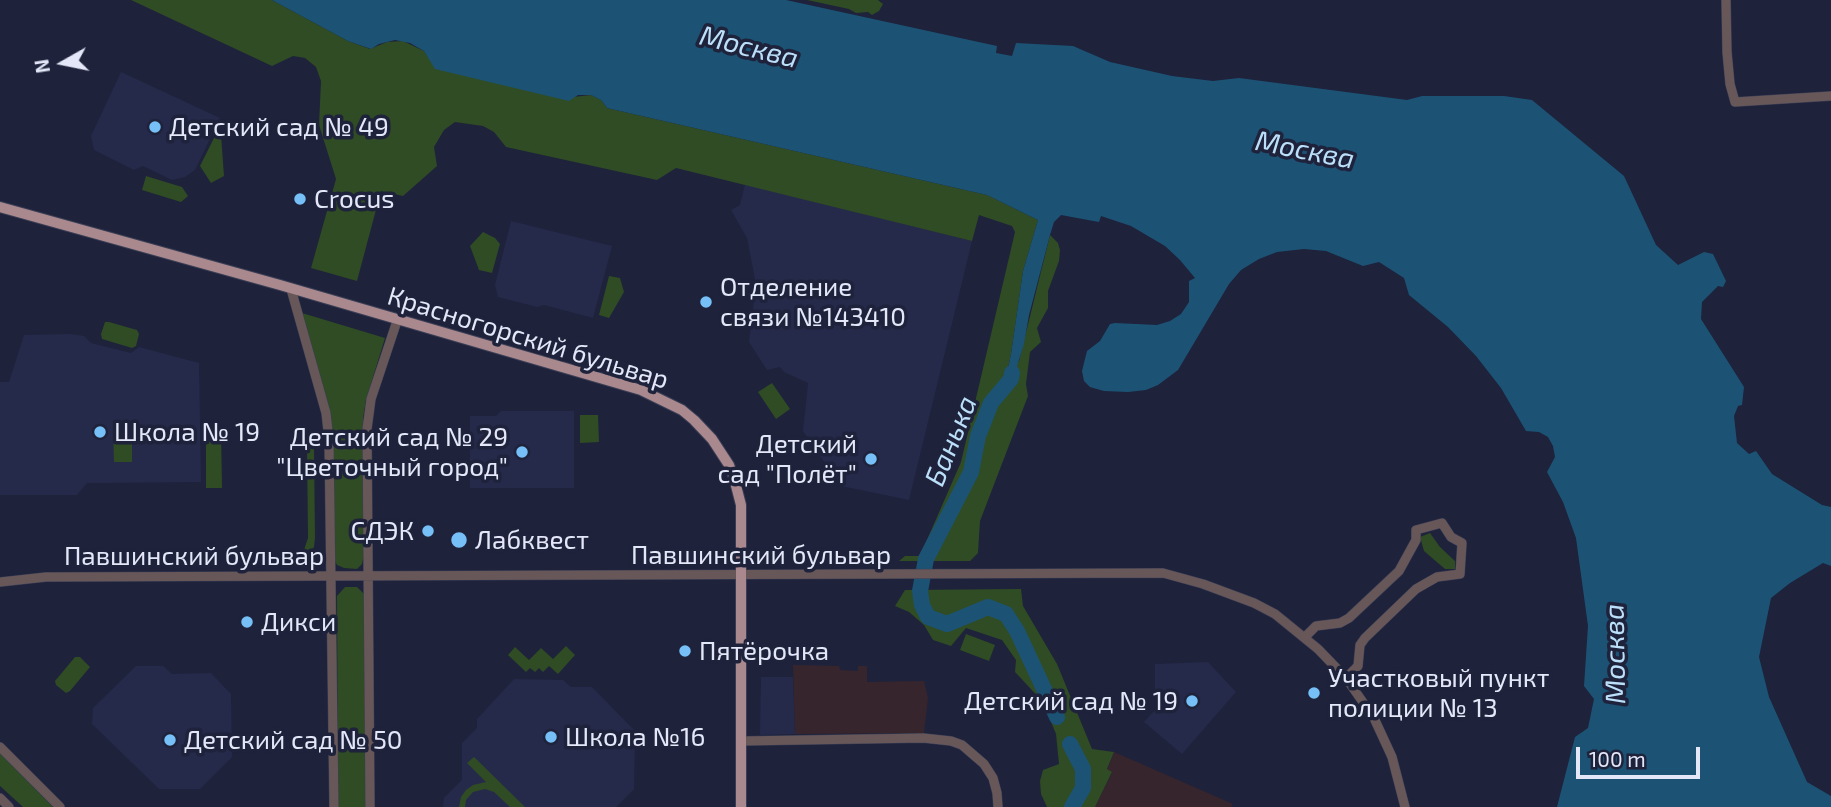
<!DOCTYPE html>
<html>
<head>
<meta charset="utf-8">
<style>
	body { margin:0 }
	#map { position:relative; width:1831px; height:807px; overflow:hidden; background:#1e223b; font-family:"Exo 2",sans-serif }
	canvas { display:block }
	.north { position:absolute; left:28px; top:28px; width:70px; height:70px; -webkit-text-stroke:5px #1e223b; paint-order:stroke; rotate:261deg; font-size:19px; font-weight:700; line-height:28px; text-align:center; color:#e3e7f8 }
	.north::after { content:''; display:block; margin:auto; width:24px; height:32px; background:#e3e7f8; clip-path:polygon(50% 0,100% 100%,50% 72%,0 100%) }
	.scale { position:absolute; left:1576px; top:747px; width:124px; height:32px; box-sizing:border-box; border:4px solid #e3e7f8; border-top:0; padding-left:9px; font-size:21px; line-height:24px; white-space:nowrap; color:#e3e7f8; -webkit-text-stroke:5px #1e223b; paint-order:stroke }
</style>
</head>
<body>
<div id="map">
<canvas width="1831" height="807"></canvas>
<div class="north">N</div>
<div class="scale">100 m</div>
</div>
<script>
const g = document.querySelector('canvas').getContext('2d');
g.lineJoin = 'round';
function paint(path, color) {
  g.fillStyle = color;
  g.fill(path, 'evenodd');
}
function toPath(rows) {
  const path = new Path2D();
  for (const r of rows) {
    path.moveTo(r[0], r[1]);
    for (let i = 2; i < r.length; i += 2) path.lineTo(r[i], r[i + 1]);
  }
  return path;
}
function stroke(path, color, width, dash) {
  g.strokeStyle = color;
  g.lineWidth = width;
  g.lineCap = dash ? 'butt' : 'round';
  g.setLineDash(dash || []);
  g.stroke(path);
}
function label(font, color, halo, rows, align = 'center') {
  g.font = font + ' "Exo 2",sans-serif';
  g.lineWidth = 7;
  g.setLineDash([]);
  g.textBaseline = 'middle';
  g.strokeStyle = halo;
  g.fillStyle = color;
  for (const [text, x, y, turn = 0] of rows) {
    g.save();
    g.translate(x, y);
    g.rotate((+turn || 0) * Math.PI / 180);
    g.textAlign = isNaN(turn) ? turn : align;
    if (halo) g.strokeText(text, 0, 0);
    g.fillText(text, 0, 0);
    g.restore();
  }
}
paint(toPath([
	[121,72,220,118,195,170,185,177,172,180,143,166,134,170,94,150,91,136],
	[745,184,972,241,909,500,841,486,803,431,808,383,784,372,780,367,767,370,749,342,756,284,747,238,731,210,740,205],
	[511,221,612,246,593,318,544,305,537,307,498,297,495,285],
	[70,334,84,336,91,343,131,353,139,347,199,363,201,482,87,483,77,495,0,495,0,382,9,382,24,335],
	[501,411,574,411,574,488,470,488,470,416,496,416],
	[1208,662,1236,692,1182,754,1144,722,1155,710,1155,664],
	[136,666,163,666,172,674,211,673,231,694,232,757,200,789,159,789,92,724,93,708],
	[761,677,793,677,795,734,760,735],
	[514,679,563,680,571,687,592,687,635,731,634,789,616,807,443,807,444,798,462,780,462,743,477,728,477,719]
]), '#262a4a');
paint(toPath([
	[793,665,839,666,840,670,858,671,858,666,867,666,867,682,924,681,928,698,924,733,795,734],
	[1114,752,1233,804,1231,807,1095,807,1112,773,1107,770]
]), '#37252e');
paint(toPath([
	[131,0,272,0,348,41,370,49,387,42,403,41,424,51,433,64,573,97,591,95,601,100,607,108,987,195,1038,220,1023,271,1011,354,1006,378,1001,387,1019,361,1050,235,1058,243,1060,250,1059,261,1048,291,1048,308,1037,328,1041,342,1030,352,1026,384,1028,396,980,521,978,553,970,561,899,561,905,556,920,556,961,462,1015,232,1012,226,979,215,972,241,676,168,657,180,506,147,494,132,483,126,455,122,444,130,434,147,437,166,403,196,381,191,357,281,311,268,336,179,319,125,321,81,316,67,305,58,293,56,272,66],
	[807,0,878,0,883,4,879,11,872,15,868,12,856,13,849,9],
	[217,132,221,135,224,176,211,183,200,166],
	[146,176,182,187,188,196,181,202,142,190],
	[483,232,495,238,500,244,492,273,479,270,470,246],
	[609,276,620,278,624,292,609,318,599,315],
	[302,313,385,338,366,400,363,418,363,559,362,564,357,569,344,568,337,565,335,561,333,440],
	[105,322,109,322,137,330,139,334,136,346,132,348,102,339,101,334],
	[772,383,790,409,776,419,758,392],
	[580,415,598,415,599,442,580,443],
	[113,429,132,429,132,462,114,462],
	[206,430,221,430,222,488,206,488],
	[307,447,314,447,315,538,314,547,308,554,304,550,308,538],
	[1430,533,1440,547,1455,561,1455,569,1445,569,1424,551,1420,537],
	[345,587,357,587,365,595,366,807,338,807,337,596],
	[1021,589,1023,606,1057,664,1092,749,1114,752,1107,769,1112,772,1095,807,1047,807,1041,794,1040,781,1043,770,1059,764,1056,734,1043,702,1015,672,1016,660,1002,640,966,628,951,646,933,640,924,625,909,612,895,606,905,590],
	[966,634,995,645,989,661,960,650],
	[566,646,575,655,558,674,549,666,543,672,539,668,535,672,530,668,526,672,508,655,515,647,529,660,541,648,553,659],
	[75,657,80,657,90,667,70,691,66,693,56,685,55,681],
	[0,753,53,807,23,807,0,786],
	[474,757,525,807,510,807,494,792,485,789,473,792,466,800,465,807,459,807,461,797,466,790,473,785,486,782,467,763]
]), '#2f4c24');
paint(toPath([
	[272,0,786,0,997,46,996,53,1012,56,1016,43,1073,46,1110,62,1172,76,1213,81,1239,78,1407,100,1422,96,1504,96,1532,100,1624,176,1656,245,1678,265,1704,252,1713,254,1726,281,1723,287,1718,286,1702,302,1701,319,1744,387,1742,405,1738,406,1734,416,1737,443,1749,454,1756,451,1772,474,1822,505,1831,507,1831,566,1823,563,1790,583,1771,598,1759,657,1769,697,1807,782,1831,796,1831,807,1557,807,1575,737,1588,728,1594,699,1584,686,1588,626,1576,538,1563,502,1547,472,1555,457,1553,446,1548,437,1539,432,1526,431,1501,388,1476,356,1448,327,1409,295,1404,278,1379,262,1363,266,1326,251,1304,249,1277,252,1259,259,1241,270,1229,284,1178,370,1158,385,1146,390,1128,392,1104,391,1090,387,1084,381,1082,371,1087,351,1100,341,1110,324,1115,323,1157,325,1170,321,1181,314,1189,302,1189,281,1195,278,1180,260,1165,246,1131,226,1101,216,1099,222,1061,215,1054,222,1050,235,1029,315,1024,344,1013,379,1005,394,1001,387,1006,378,1011,354,1023,271,1038,220,987,195,607,108,601,100,591,95,578,95,569,101,435,69,424,51,410,43,395,40,379,44,371,49,348,41]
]), '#1c5375');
stroke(toPath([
	[1012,373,1011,379,991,403,978,436,971,472,926,559,920,591,922,605,928,617,947,624,988,607,1006,614,1017,631,1057,717],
	[1070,744,1083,769,1083,788,1072,807]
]), '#1c5375', 16);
const minor = toPath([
	[1726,0,1727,52,1730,84,1735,102,1831,96],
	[291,289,326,413,329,440,334,807],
	[0,582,46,577,1163,573,1203,584,1254,603,1275,614,1318,649,1346,678,1374,718,1392,757,1405,807],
	[1305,637,1316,626,1340,623,1349,618,1399,571,1416,540,1416,530,1442,523,1451,537,1462,543,1460,574,1437,577,1416,589,1365,638,1360,645,1358,666,1346,678],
	[742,741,923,738,951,741,962,745,984,764,993,778,997,793,998,807],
	[0,747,60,807],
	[0,798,9,807],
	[370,807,367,429,371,399,397,321]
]);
const major = toPath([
	[0,207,280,285,641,390,682,410,694,420,712,439,729,465,734,478,741,505,741,807]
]);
stroke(minor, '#3a3e55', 10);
stroke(major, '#3a3e55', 12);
stroke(minor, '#675759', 9);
stroke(major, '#a9888e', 10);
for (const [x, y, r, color] of [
	[155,127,7,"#76c0f7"],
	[300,199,7,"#76c0f7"],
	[706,302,7,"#76c0f7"],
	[100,432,7,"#76c0f7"],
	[522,452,7,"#76c0f7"],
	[871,459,7,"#76c0f7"],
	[428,531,7,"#76c0f7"],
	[459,540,9,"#76c0f7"],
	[247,622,7,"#76c0f7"],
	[685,651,7,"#76c0f7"],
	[1314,693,7,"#76c0f7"],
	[1192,701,7,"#76c0f7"],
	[551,737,7,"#76c0f7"],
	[170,740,7,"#76c0f7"]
]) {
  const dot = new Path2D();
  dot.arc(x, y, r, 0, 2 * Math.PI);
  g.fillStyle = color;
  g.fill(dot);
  stroke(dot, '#1e223b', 2.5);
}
label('26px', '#e3e7f8', '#1e223b', [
	["Детский сад № 49",169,127],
	["Crocus",314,199],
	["Отделение",720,287],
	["связи №143410",720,317],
	["Школа № 19",114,432],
	["Детский сад № 29",508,437,"right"],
	["\"Цветочный город\"",508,467,"right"],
	["Детский",857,444,"right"],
	["сад \"Полёт\"",857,474,"right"],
	["СДЭК",414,531,"right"],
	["Лабквест",475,540],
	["Дикси",261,622],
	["Пятёрочка",699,651],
	["Участковый пункт",1328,678],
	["полиции № 13",1328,708],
	["Детский сад № 19",1178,701,"right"],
	["Школа №16",565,737],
	["Детский сад № 50",184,740]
], 'left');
label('26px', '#e3e7f8', '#1e223b', [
	["Красногорский бульвар",528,338,17],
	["Павшинский бульвар",761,555],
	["Павшинский бульвар",194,556]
]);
label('italic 28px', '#bbdff9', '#1e223b', [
	["Москва",749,47,14],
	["Москва",1305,150,11],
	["Банька",951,441,-68],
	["Москва",1615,654,-91]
]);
</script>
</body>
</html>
